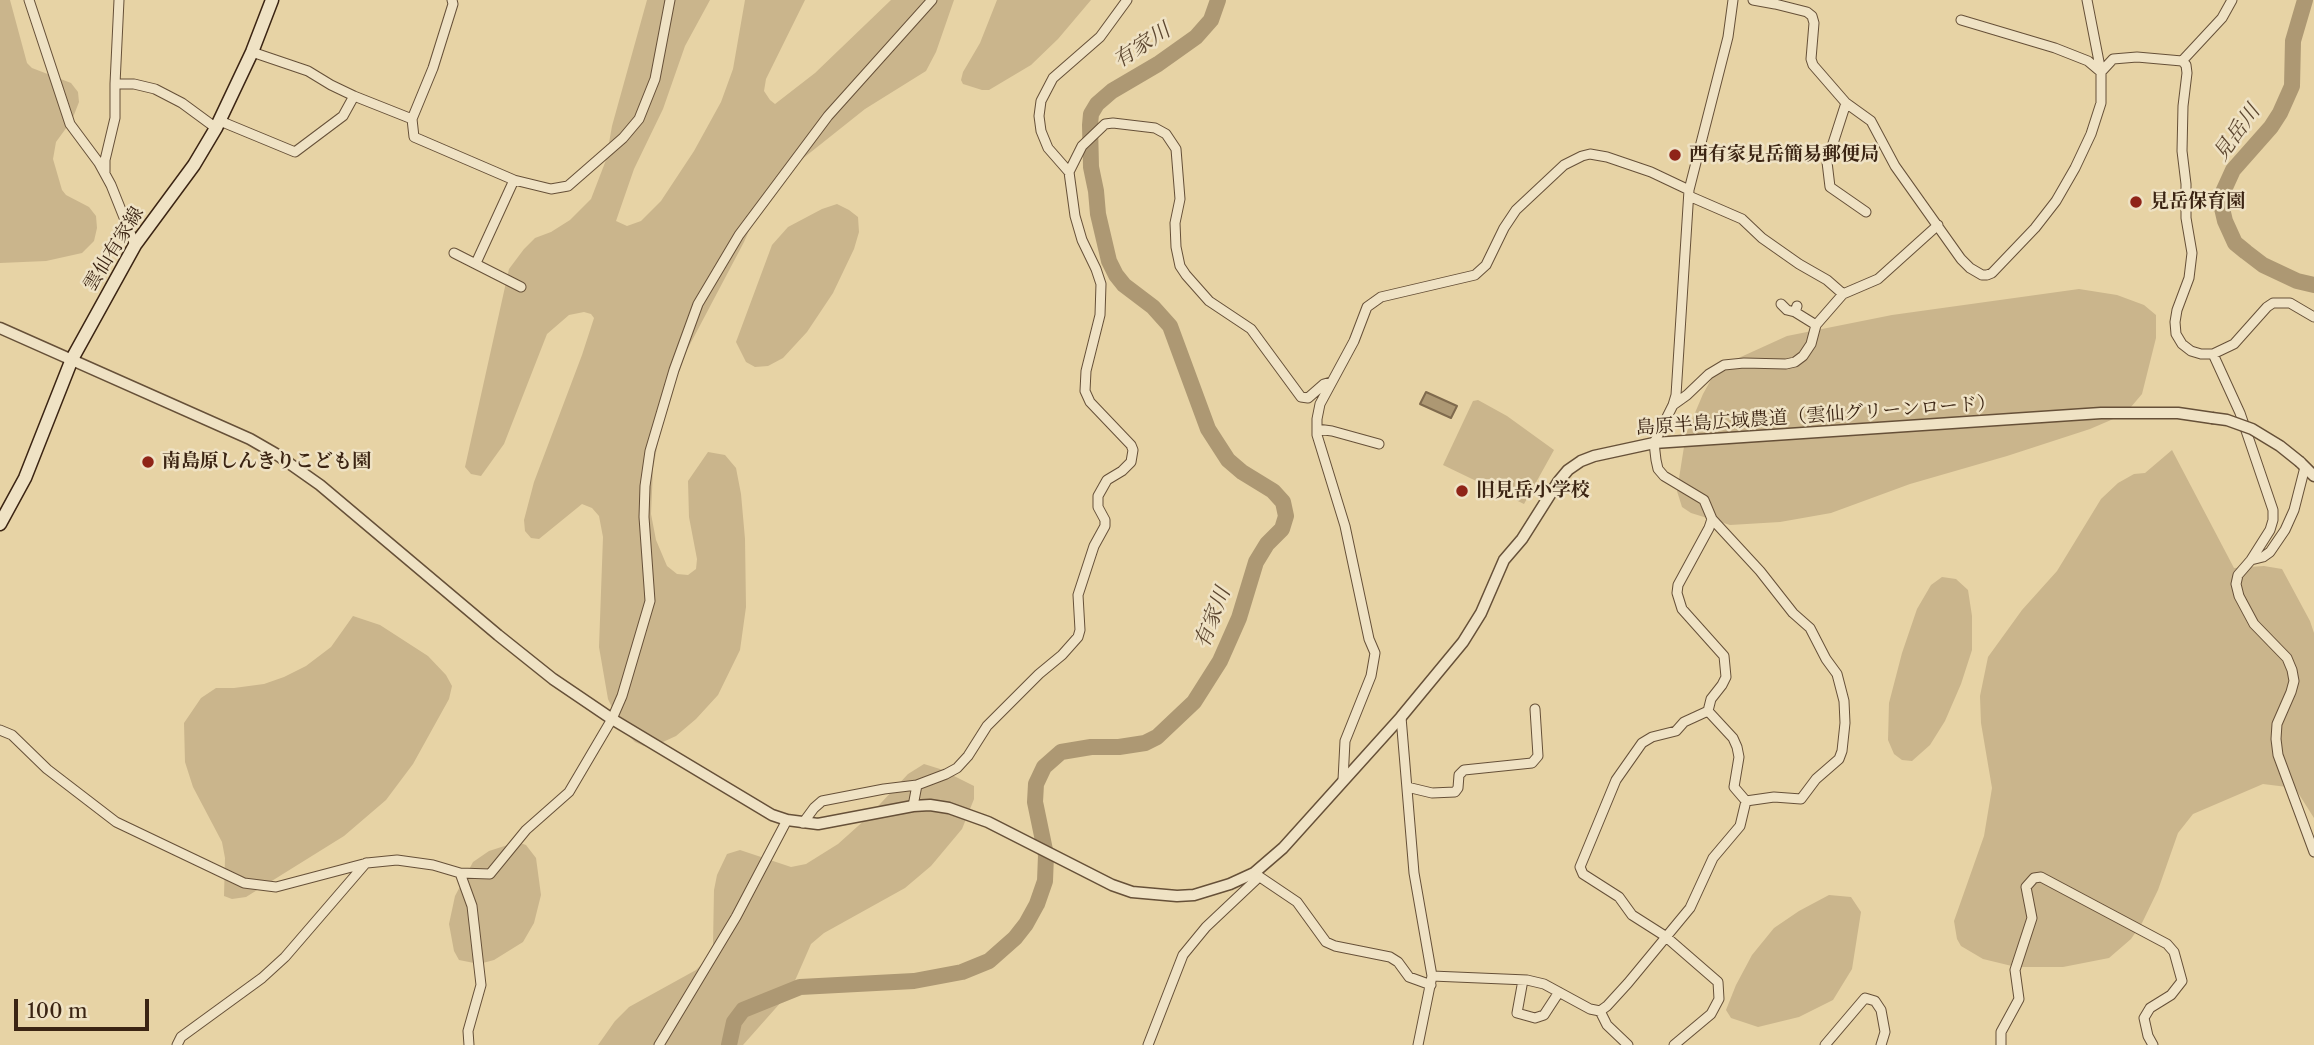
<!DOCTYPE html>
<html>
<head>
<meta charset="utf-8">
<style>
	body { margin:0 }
	#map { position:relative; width:2314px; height:1045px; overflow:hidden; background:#e7d3a5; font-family:"Libre Caslon Text",serif }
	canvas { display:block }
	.scale { position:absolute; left:14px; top:999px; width:135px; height:32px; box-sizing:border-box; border:4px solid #3b2413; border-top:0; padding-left:9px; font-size:21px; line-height:24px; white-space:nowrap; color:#3b2413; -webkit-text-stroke:5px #efe2c4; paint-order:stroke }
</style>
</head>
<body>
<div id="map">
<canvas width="2314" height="1045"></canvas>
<div class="scale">100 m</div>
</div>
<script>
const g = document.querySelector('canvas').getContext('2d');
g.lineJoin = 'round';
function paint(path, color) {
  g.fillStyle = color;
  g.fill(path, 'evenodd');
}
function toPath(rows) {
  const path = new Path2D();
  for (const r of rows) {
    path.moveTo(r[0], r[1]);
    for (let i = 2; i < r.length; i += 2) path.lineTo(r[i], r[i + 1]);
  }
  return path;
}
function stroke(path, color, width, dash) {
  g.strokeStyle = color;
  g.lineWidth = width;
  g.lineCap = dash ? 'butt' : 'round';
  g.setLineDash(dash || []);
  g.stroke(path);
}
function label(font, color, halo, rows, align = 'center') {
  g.font = font + ' "Libre Caslon Text","Noto Serif JP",serif';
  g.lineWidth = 5;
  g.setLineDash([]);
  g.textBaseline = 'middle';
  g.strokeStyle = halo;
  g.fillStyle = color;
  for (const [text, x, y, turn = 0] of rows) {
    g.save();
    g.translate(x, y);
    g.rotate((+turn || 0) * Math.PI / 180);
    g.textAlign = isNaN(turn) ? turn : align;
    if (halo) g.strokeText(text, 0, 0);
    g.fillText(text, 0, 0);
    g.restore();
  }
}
paint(toPath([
	[0,0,10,0,27,63,32,68,71,83,78,92,79,102,72,120,56,142,53,159,62,190,66,195,89,207,96,216,97,228,94,241,82,253,46,261,0,263],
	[647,0,710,0,685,46,663,109,634,169,616,221,627,226,641,221,661,201,694,151,721,102,733,69,745,0,805,0,766,79,764,91,770,100,775,104,815,73,891,0,954,0,936,52,926,71,865,109,777,179,761,203,744,242,687,350,663,415,653,469,651,514,656,540,667,566,677,574,688,575,696,569,697,559,689,517,688,481,708,452,725,455,736,468,741,494,745,539,746,607,740,650,718,695,696,719,676,736,652,747,644,746,635,742,622,729,608,699,599,647,603,537,599,516,592,508,582,504,539,539,531,538,525,531,524,520,534,482,582,355,594,318,591,314,584,312,569,315,547,334,504,444,481,476,471,474,465,467,509,269,524,249,535,238,551,232,570,220,591,199,606,160,612,126],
	[997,0,1091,0,1058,39,1031,65,989,90,982,90,963,84,961,80,963,72,980,43],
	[837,204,849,210,858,217,859,232,854,249,833,293,807,332,783,358,768,366,755,367,746,362,736,342,772,245,788,227,822,209],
	[2079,289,2117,295,2144,305,2156,315,2156,338,2142,394,2125,414,2090,429,2007,456,1910,484,1831,513,1780,522,1730,525,1691,513,1682,507,1677,491,1686,434,1703,394,1713,376,1732,361,1787,336,1892,315],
	[1478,400,1507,416,1554,450,1524,504,1443,465,1473,401],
	[2172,450,2234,568,2264,566,2282,569,2310,621,2314,633,2314,818,2295,788,2263,784,2193,814,2178,833,2158,890,2142,923,2131,939,2109,958,2063,967,2016,967,1983,959,1961,946,1957,939,1954,921,1984,836,1992,788,1981,723,1980,696,1988,657,2022,610,2057,571,2101,499,2118,483,2134,474,2145,473],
	[1942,577,1956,579,1968,590,1972,616,1972,650,1961,684,1945,721,1930,745,1912,761,1902,760,1894,754,1888,740,1889,703,1902,653,1917,609,1931,585],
	[353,616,380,625,428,656,446,675,452,686,449,699,413,764,386,800,344,836,246,897,232,899,224,896,225,858,222,842,193,787,185,762,184,723,201,698,216,688,234,688,264,684,284,677,306,666,331,647],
	[924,764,940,769,974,786,974,799,962,829,931,866,905,888,824,933,811,944,790,992,743,1045,598,1045,615,1021,629,1007,696,970,704,962,713,945,714,890,717,875,727,854,740,850,791,867,806,864,838,844,867,818,908,774],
	[517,842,526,845,536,858,541,895,534,923,523,942,494,960,479,964,459,960,454,951,449,924,455,896,473,862,489,851],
	[1829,895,1851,897,1861,912,1852,969,1833,1000,1799,1017,1758,1027,1731,1018,1726,1010,1736,985,1752,955,1774,928,1799,911]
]), '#cab58c');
const water = toPath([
	[1426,392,1457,406,1451,418,1420,404,1426,392]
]);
paint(water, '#ad9873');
stroke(water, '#7f6a4d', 2);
stroke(toPath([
	[2305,0,2293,41,2292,86,2280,113,2271,127,2233,170,2223,192,2221,204,2225,221,2235,243,2246,252,2263,265,2297,281,2314,285],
	[729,1045,734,1022,743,1010,800,987,914,981,962,972,989,961,1015,938,1026,924,1037,904,1045,881,1046,855,1035,802,1036,784,1044,767,1061,752,1091,747,1119,747,1145,743,1157,737,1194,702,1220,661,1239,618,1256,562,1267,544,1282,529,1286,516,1283,502,1273,491,1242,472,1228,460,1208,429,1170,326,1153,307,1124,285,1116,275,1109,261,1098,214,1096,191,1091,167,1090,125,1091,114,1097,104,1112,91,1158,64,1196,37,1211,20,1218,0]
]), '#ad9873', 16);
const minor = toPath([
	[29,0,70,124,99,163,111,185,135,245],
	[119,0,115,84,134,84,155,89,182,103,216,128],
	[452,0,453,4,433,68,412,119,414,137,514,180,551,189,568,186,623,138,639,119,655,79,670,0],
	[1733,0,1728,37,1689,190,1676,395,1673,405,1654,443,1656,460,1658,469,1664,476,1704,500,1712,519,1760,571,1793,613,1810,628,1826,659,1837,674,1844,701,1845,723,1842,751,1839,759,1816,779,1801,799,1774,797,1746,801],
	[1753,0,1775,4,1807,12,1812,16,1814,23,1811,59,1813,65,1846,103,1871,121,1895,166,1961,259,1970,268,1982,275,1987,275,1992,273,2035,228,2056,201,2075,168,2091,134,2101,103,2101,72,2087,0],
	[1961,20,2055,48,2088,61,2101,72],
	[252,52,308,71,331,85,354,96,412,119],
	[2182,61,2186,65,2187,73,2183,106,2182,151,2186,184,2186,218,2192,253,2189,278,2177,310,2175,322,2176,334,2182,344,2191,351,2201,354,2213,354,2234,344,2267,307,2273,303,2290,303,2314,317],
	[2182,61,2222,18,2232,0],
	[2101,72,2113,59,2137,57,2182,61],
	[1846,103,1827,162,1830,187,1866,212],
	[220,121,295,152,343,116,354,96],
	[105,172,105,160,115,118,115,84],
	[1069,172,1082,146,1105,124,1113,123,1155,128,1166,134,1176,149,1180,199,1175,223,1176,247,1180,266,1186,275,1209,301,1251,329,1301,397,1308,398,1324,384,1331,382],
	[1689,196,1742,219,1762,238,1799,264,1827,280,1843,294,1878,279,1938,225],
	[454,253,521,287],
	[476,263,514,180],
	[1781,304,1787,310,1795,312],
	[1797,306,1795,312,1816,325],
	[2213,354,2240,413,2273,510,2273,520,2270,530,2251,560,2238,575,2236,584,2239,596,2254,624,2287,658,2292,670,2294,681,2291,692,2277,724,2276,739,2278,755,2314,852],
	[1673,405,1687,395,1709,374,1724,365,1744,363,1786,364,1795,362,1803,356,1811,344,1816,325,1843,294],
	[1317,429,1332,431,1379,444],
	[2251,560,2263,557,2270,552,2285,530,2294,510,2305,467],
	[1401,717,1414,873,1432,976,1418,1045],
	[0,730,12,735,47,769,116,822,244,883,276,887,367,863,397,860,433,865,460,873,490,874,526,830,569,792,612,719,622,696,650,601,644,517,645,486,650,451,674,370,698,304,739,235,828,116,932,0],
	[1343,780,1345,741,1371,676,1375,653,1369,639,1345,526,1317,435,1317,419,1320,404,1354,341,1367,307,1381,297,1475,275,1486,265,1504,228,1516,210,1564,165,1582,156,1590,154,1607,157,1651,172,1689,190],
	[1407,787,1432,793,1455,792,1458,788,1459,775,1464,770,1532,763,1538,756,1535,709],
	[913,806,917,785],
	[803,823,814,808,822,801,884,789,917,785,946,774,957,768,968,756,987,726,1039,674,1062,655,1078,637,1080,630,1078,595,1094,546,1105,526,1105,520,1098,507,1098,496,1107,480,1122,471,1131,462,1133,450,1131,445,1090,402,1085,391,1086,371,1100,315,1101,284,1096,269,1082,240,1075,216,1069,172,1048,148,1041,131,1039,116,1041,101,1053,78,1100,37,1127,0],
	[460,873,472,906,481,985,468,1031,469,1045],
	[1254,873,1297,902,1326,942,1335,946,1390,957,1398,962,1409,977,1431,985],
	[1432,976,1527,980,1544,984,1590,1009,1600,1011,1607,1006,1628,983,1690,908,1713,858,1740,826,1746,801,1734,787,1739,757,1737,747,1733,738,1708,711,1711,699,1722,685,1726,677,1724,656,1682,609,1677,593,1678,585,1709,528,1712,519],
	[1523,980,1517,1013,1535,1018,1544,1015,1559,992],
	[1600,1011,1607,1025,1628,1045],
	[177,1045,181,1037,262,978,285,957,366,863],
	[659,1045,736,917,787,820],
	[1148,1045,1183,955,1206,927,1259,877],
	[1674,1045,1711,1014,1719,999,1718,982,1665,936,1632,915,1619,897,1583,874,1580,867,1616,780,1642,743,1652,737,1676,731,1684,722,1708,711],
	[1825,1045,1865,998,1875,1001,1881,1010,1885,1032,1881,1045],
	[2001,1045,2001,1032,2019,999,2015,970,2032,918,2026,887,2034,878,2041,877,2167,944,2174,952,2182,981,2171,995,2150,1008,2144,1018,2148,1036,2153,1045]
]);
const tertiary = toPath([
	[0,328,250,439,276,454,320,485,498,635,553,679,612,719,772,815,787,820,818,824,913,806,930,805,949,808,988,822,1112,885,1132,892,1177,896,1194,895,1230,884,1254,873,1283,848,1401,717,1463,642,1481,613,1504,560,1522,539,1558,482,1568,470,1581,461,1594,456,1654,443,2101,413,2178,413,2212,418],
	[2300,462,2314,476]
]);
const secondary = toPath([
	[0,524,25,478,72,359,135,245,194,165,216,128,252,52,272,0]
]);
stroke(minor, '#665038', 11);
stroke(tertiary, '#665038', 13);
stroke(secondary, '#3b2413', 15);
stroke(minor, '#efe2c4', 9);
stroke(tertiary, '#efe2c4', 10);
stroke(secondary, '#efe2c4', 12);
const tertiaryBridge = toPath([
	[2212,418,2227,420,2252,429,2280,446,2300,462]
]);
stroke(tertiaryBridge, '#665038', 13, []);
stroke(tertiaryBridge, '#efe2c4', 10);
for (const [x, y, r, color] of [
	[1675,155,7,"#8f2418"],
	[2136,202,7,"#8f2418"],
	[148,462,7,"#8f2418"],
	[1462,491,7,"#8f2418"]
]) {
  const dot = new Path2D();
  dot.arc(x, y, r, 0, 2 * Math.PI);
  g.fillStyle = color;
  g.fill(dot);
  stroke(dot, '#efe2c4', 2.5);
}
label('bold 19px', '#3b2413', '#efe2c4', [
	["西有家見岳簡易郵便局",1689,155],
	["見岳保育園",2150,202],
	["南島原しんきりこども園",162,462],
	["旧見岳小学校",1476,491]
], 'left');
label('19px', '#3b2413', '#efe2c4', [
	["雲仙有家線",114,249,-58],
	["島原半島広域農道（雲仙グリーンロード）",1816,416,-4]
]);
label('italic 21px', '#5d4730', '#efe2c4', [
	["有家川",1142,46,-33],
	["見岳川",2237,133,-54],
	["有家川",1213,618,-69]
]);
</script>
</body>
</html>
